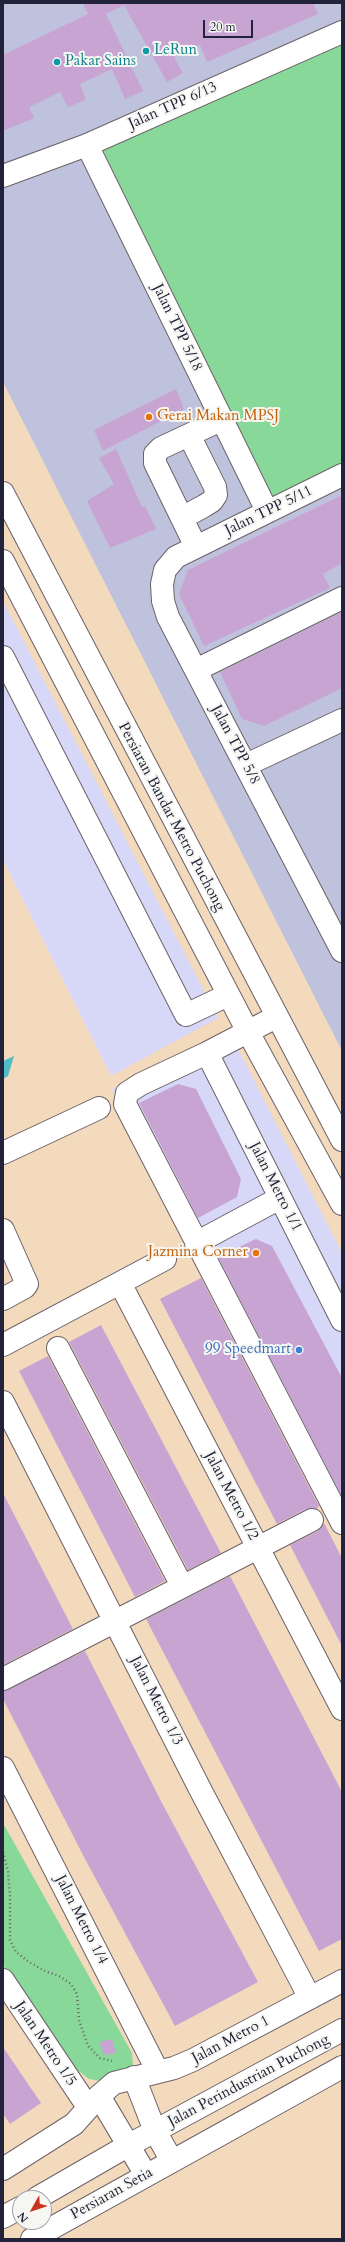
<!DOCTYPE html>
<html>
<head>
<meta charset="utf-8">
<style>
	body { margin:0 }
	#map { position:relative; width:345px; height:2242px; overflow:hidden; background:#f4dabd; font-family:Cardo,serif }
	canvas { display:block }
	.frame { position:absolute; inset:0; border:4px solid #22223b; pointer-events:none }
	.north { position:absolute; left:12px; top:2190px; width:40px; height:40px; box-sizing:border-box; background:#f6f6f2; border:1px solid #a1a1a9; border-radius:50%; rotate:231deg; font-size:11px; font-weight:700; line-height:16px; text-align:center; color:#22223b }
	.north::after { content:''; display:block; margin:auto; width:14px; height:18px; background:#c8321e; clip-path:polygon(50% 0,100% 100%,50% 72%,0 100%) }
	.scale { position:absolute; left:203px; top:20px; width:50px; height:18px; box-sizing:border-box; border:2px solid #22223b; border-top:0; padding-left:5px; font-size:12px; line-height:14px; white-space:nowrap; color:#22223b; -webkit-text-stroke:3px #f6f6f2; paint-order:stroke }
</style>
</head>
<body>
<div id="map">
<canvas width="345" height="2242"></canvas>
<div class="frame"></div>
<div class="north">N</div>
<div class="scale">20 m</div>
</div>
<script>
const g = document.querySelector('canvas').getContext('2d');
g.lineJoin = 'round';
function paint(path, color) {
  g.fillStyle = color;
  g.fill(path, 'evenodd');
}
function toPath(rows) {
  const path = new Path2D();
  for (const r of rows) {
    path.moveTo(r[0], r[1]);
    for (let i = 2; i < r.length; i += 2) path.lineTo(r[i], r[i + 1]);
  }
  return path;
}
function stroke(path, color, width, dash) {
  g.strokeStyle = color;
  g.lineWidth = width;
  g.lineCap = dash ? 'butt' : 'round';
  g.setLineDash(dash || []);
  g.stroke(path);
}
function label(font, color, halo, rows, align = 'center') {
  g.font = font + ' Cardo,serif';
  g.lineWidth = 4;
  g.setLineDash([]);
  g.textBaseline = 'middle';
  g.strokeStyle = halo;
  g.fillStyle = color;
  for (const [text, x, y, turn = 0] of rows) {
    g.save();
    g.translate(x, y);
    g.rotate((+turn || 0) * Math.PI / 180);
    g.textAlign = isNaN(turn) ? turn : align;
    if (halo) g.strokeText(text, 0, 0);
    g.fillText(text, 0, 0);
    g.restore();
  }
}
paint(toPath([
	[3,601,218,1018,111,1076,3,860],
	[229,1031,342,1253,342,1531,112,1089]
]), '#d7d7f8');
paint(toPath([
	[3,3,342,3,342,1051,3,382]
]), '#bfc2dd');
paint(toPath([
	[342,43,342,464,272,497,103,150],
	[3,1823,132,2053,133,2066,125,2074,107,2082,89,2079,76,2069,60,2049,3,1965]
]), '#88d999');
paint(toPath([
	[14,1056,8,1076,3,1079,3,1061]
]), '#4fbcc8');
paint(toPath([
	[83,3,313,3,318,14,207,62,200,45,174,57,183,73,167,82,124,5,106,14,143,91,125,99,112,69,80,84,86,100,68,107,60,92,29,107,34,118,3,131,3,55,88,14],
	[176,389,184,409,103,451,94,430],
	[116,449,142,507,145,506,156,529,110,548,87,501,114,484,99,458],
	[342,495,342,563,323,574,330,588,204,646,179,594,188,570],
	[342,612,342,688,264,726,242,719,220,672],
	[178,1084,196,1089,241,1179,237,1197,198,1218,139,1103],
	[256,1239,272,1246,342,1378,341,1495,218,1257],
	[201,1278,319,1506,317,1509,306,1509,277,1524,160,1299],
	[101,1325,221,1553,188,1570,69,1342],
	[48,1356,165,1581,135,1597,19,1371],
	[3,1493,73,1629,3,1665],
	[324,1523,342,1558,342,1646,290,1545,318,1531],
	[230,1576,342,1792,342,1939,319,1951,146,1619],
	[85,1651,162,1803,258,1982,175,2026,84,1857,3,1699,3,1691],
	[112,2039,116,2053,104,2055,99,2042],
	[3,2047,41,2103,10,2124,3,2114]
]), '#c8a4d3');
const minor = toPath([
	[87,145,267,511],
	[3,176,87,145,342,32],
	[342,475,176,557,165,570,162,584,163,601,168,617,342,951],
	[3,493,342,1140],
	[182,518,204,506,212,501,216,495,215,487,189,435],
	[196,547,155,463,155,454,161,448,223,419],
	[3,561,248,1032,342,1204],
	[3,657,186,1015,228,995],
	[196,670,342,598],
	[246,765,342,720],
	[276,1017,207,1053,141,1084,127,1093,125,1104,342,1523],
	[207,1053,342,1320],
	[3,1153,99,1108],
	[3,1230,27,1284,25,1287,3,1299],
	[196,1243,280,1198],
	[120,1283,342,1709],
	[3,1345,165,1259],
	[58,1348,182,1586],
	[3,1402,201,1791,310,1998],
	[3,1679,312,1520],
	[3,1768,158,2072],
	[3,1980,88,2107],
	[134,2077,155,2131,172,2161],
	[99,2096,146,2175],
	[3,2169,74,2124,99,2096,114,2083,174,2068,193,2060,342,1981],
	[37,2198,129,2145,342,2030],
	[3,2217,20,2208],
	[32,2239,342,2067]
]);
stroke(minor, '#6c6268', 24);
stroke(toPath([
	[3,1852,8,1872,10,1895,10,1940,16,1952,29,1962,47,1972,59,1976,71,1984,77,1994,79,2020,88,2046,100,2058,112,2061]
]), '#6c6268', 2.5, [1, 3]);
stroke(minor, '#fff', 22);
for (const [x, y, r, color] of [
	[146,51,4,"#0f9aa8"],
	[57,62,4,"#0f9aa8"],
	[149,417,4,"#e8710a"],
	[256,1253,4,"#e8710a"],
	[299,1350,4,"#3f7fe0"]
]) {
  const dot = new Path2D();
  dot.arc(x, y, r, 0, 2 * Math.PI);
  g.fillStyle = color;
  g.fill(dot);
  stroke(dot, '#f6f6f2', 1.5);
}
label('15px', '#0d838f', '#f6f6f2', [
	["LeRun",154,51],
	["Pakar Sains",65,62]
], 'left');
label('15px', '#22223b', '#f6f6f2', [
	["Jalan TPP 6/13",173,106,-24],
	["Jalan TPP 5/18",177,328,64],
	["Jalan TPP 5/11",269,511,-26],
	["Jalan TPP 5/8",235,745,62],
	["Persiaran Bandar Metro Puchong",171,817,62],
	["Jalan Metro 1/1",275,1187,63],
	["Jalan Metro 1/2",231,1496,62],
	["Jalan Metro 1/3",156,1701,63],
	["Jalan Metro 1/4",81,1920,63],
	["Jalan Metro 1",231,2040,-28],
	["Jalan Metro 1/5",45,2044,56],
	["Jalan Perindustrian Puchong",249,2081,-28],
	["Persiaran Setia",112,2194,-29]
]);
label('15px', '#c56008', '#f6f6f2', [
	["Gerai Makan MPSJ",157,417],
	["Jazmina Corner",248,1253,"right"]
], 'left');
label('15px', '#366cbe', '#f6f6f2', [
	["99 Speedmart",291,1350]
], 'right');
</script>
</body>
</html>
